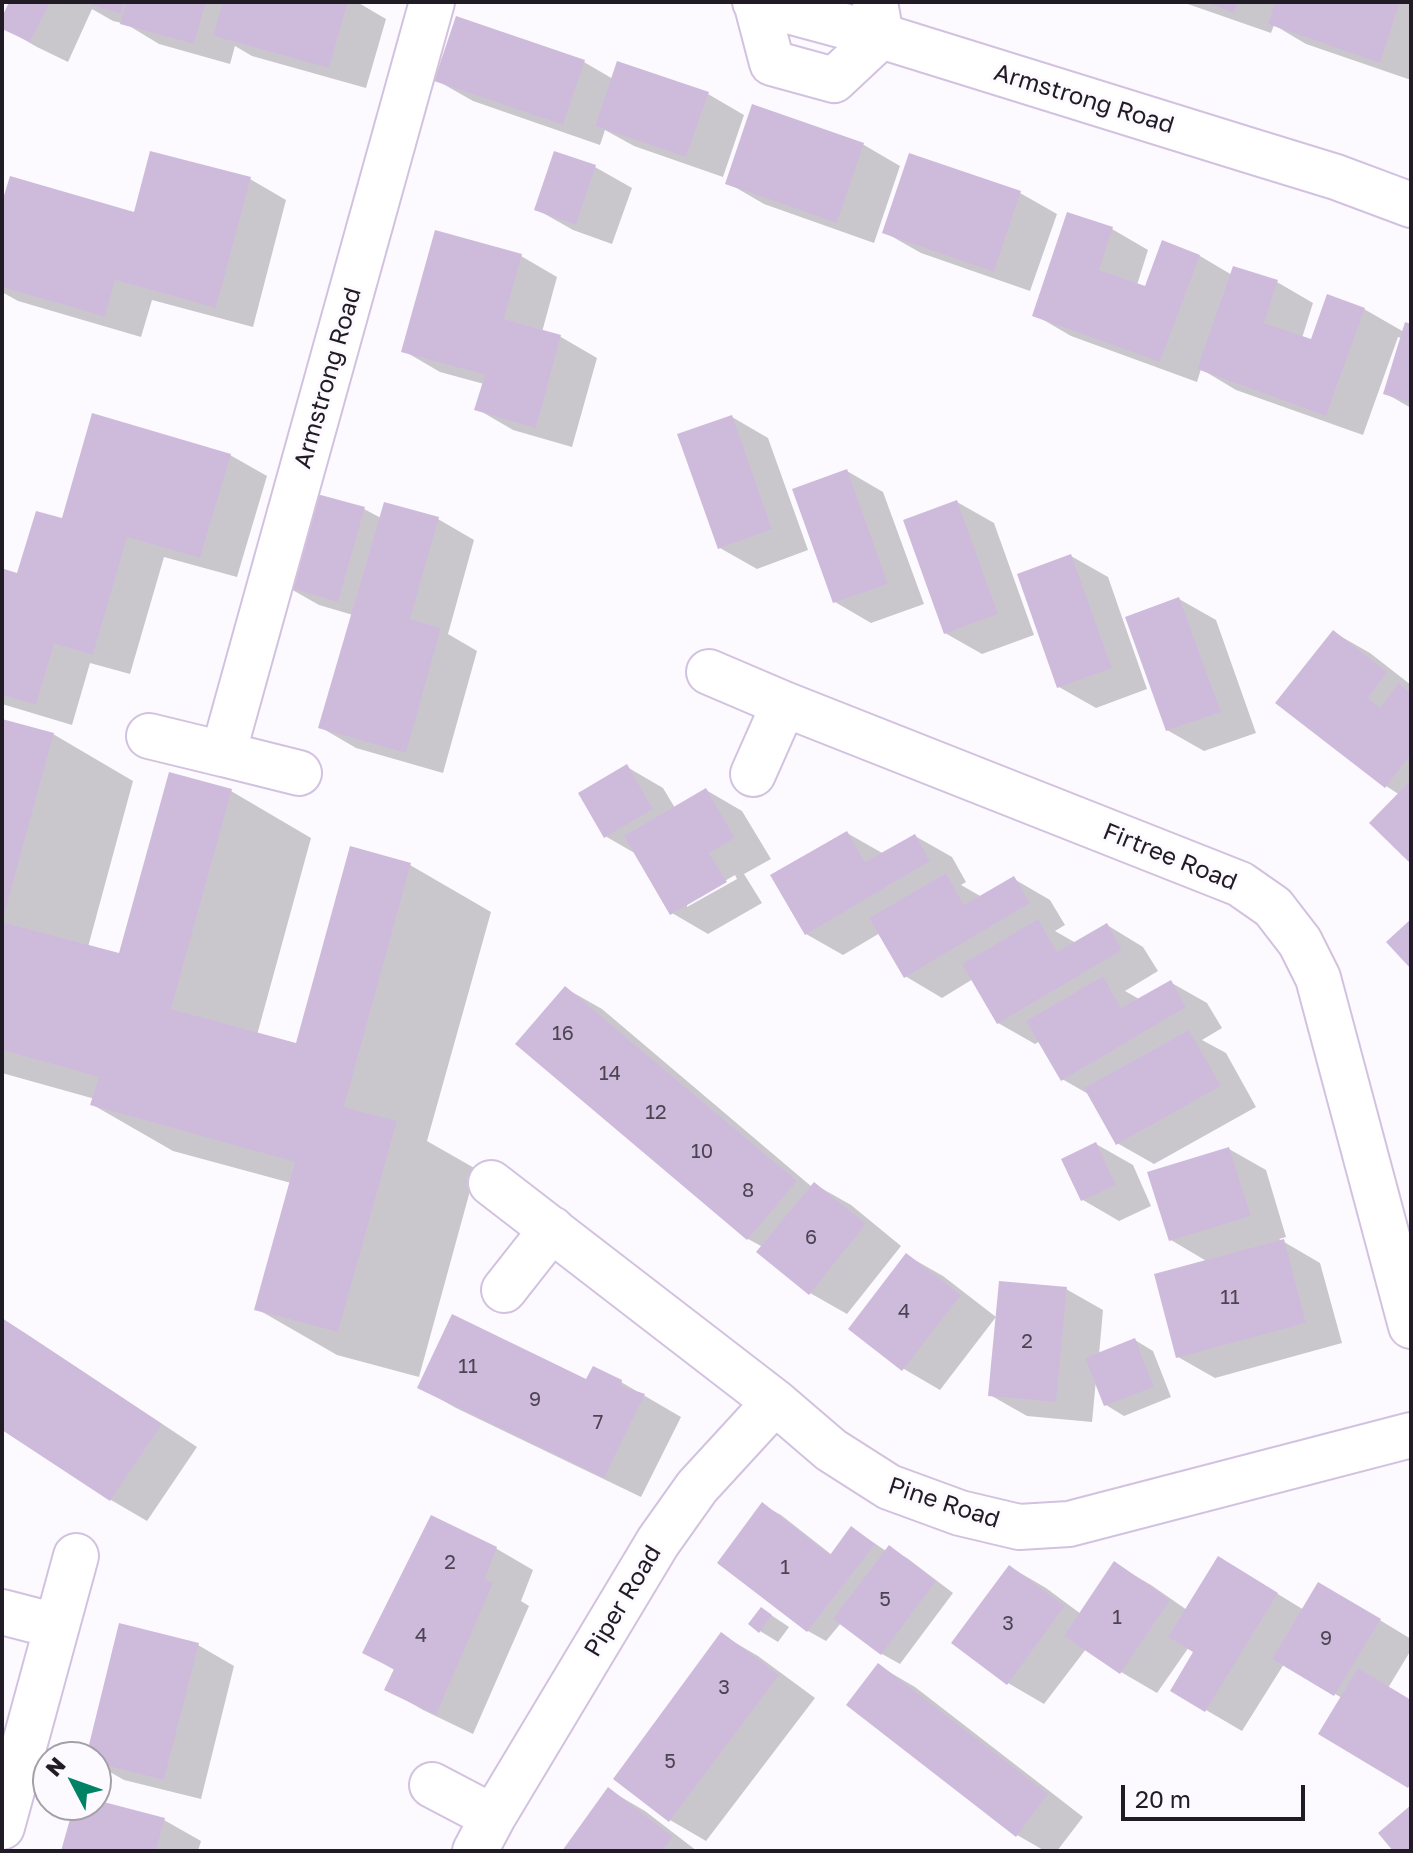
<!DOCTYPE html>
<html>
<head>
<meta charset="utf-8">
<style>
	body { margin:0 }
	#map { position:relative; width:1413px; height:1853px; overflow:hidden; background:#fcf9ff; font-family:"Golos Text",sans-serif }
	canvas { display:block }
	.frame { position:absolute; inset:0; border:4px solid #211b25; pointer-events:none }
	.north { position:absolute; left:32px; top:1741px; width:80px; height:80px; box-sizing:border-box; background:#fcf9ff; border:2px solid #a4a0a8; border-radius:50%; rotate:311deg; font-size:22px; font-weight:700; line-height:32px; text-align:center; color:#211b25 }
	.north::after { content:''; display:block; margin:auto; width:28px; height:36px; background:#008264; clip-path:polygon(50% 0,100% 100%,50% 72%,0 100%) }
	.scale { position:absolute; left:1121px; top:1785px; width:184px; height:36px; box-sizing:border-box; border:4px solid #211b25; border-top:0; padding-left:10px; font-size:24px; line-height:28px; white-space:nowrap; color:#211b25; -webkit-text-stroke:6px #fcf9ff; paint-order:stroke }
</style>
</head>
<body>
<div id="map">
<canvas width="1413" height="1853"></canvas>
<div class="frame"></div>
<div class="north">N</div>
<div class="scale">20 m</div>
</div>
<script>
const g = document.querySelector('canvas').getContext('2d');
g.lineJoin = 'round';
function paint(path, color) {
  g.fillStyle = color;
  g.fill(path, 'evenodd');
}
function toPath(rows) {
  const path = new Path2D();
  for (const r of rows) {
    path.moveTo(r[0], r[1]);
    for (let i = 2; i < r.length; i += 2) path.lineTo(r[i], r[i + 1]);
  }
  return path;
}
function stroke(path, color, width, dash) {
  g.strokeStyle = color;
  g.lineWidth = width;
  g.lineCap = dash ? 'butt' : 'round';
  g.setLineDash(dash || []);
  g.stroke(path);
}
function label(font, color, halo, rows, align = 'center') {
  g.font = font + ' "Golos Text",sans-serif';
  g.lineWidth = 6;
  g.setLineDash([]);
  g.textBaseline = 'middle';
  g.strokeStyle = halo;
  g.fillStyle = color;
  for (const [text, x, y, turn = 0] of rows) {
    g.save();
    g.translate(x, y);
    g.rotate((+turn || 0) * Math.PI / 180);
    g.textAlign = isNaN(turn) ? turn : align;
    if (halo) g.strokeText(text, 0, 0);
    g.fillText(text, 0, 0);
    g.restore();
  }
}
paint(toPath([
	[8,2,357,2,386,19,366,88,252,56,235,46,230,64,159,44,126,24,113,21,92,9,68,62,37,47,2,27,2,22,11,3],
	[1182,2,1411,2,1411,80,1306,44,1274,25,1271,33],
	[458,18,584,62,613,79,708,94,744,115,723,177,634,146,605,130,600,145,473,101,436,80],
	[754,107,864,145,900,166,874,243,764,204,728,183],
	[910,155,1020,193,1057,214,1030,291,921,253,884,232],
	[595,167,632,188,612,244,573,230,536,209],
	[250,179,286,200,253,327,152,300,141,337,18,301,2,292,2,209,135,214],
	[1112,229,1148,250,1137,285,1146,288,1163,243,1200,256,1232,275,1277,282,1313,303,1302,338,1312,341,1364,309,1404,332,1411,326,1411,408,1385,393,1402,338,1398,337,1363,435,1236,390,1201,369,1197,382,1071,336,1035,315],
	[521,256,557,277,542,332,561,337,597,358,572,447,513,430,477,409,484,384,440,372,404,351],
	[732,417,768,438,808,550,757,569,720,548],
	[230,455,267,476,237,577,164,557,130,674,90,663,72,725,2,704,2,584,18,575,63,521],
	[847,471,883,492,924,604,871,623,835,602],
	[957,502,994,523,1034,635,982,654,945,633],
	[364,509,381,518,438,519,474,540,448,634,477,651,443,773,356,748,320,727,353,615,319,605,282,584],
	[1071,556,1108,577,1147,689,1096,708,1059,687],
	[1179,599,1216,620,1256,733,1204,751,1167,730],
	[1333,632,1370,653,1411,685,1411,861,1400,795,1386,786],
	[2,721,53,734,133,781,88,947,121,956,231,791,311,838,257,1035,297,1046,351,849,410,865,491,912,427,1141,476,1169,419,1377,337,1355,257,1309,291,1183,173,1151,93,1105,95,1099,2,1073],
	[627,767,663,788,675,808,706,790,742,811,771,859,744,874,762,903,708,934,672,913,638,855,605,836],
	[735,875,737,879,687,907,687,903],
	[847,833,884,854,915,836,952,857,966,882,961,885,982,897,1014,879,1050,900,1065,925,1055,931,1076,943,1107,925,1143,947,1158,971,1125,991,1139,999,1170,982,1207,1003,1222,1028,1202,1040,1226,1053,1256,1107,1154,1164,1117,1143,1090,1095,1062,1079,1040,1041,1035,1044,998,1023,973,979,942,998,905,976,880,933,843,955,806,934],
	[565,988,602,1009,812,1187,814,1184,851,1205,901,1246,847,1314,810,1293,763,1247,748,1239],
	[1096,1144,1133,1165,1151,1206,1119,1221,1083,1200],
	[1229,1149,1266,1170,1286,1237,1279,1239,1320,1263,1342,1343,1215,1378,1178,1357,1208,1262,1171,1240],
	[906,1255,943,1276,996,1317,940,1390,904,1369,850,1329],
	[1066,1289,1103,1310,1099,1355,1135,1340,1153,1351,1171,1397,1124,1416,1106,1405,1096,1380,1092,1422,1027,1416,990,1395],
	[2,1319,25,1333,197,1447,147,1521,111,1500,2,1427],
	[587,1381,621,1382,681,1417,641,1497,456,1408,419,1387],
	[763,1505,781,1515,832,1555,852,1528,886,1551,889,1548,907,1558,953,1593,900,1664,882,1654,841,1623,826,1641,808,1631,719,1562],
	[432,1518,497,1549,533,1570,521,1601,529,1606,473,1734,423,1710,387,1689,396,1671,364,1652],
	[1115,1564,1151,1585,1187,1610,1255,1580,1304,1610,1355,1605,1411,1639,1411,1650,1388,1688,1411,1701,1411,1787,1320,1733,1342,1698,1284,1664,1242,1731,1206,1710,1196,1651,1189,1647,1157,1693,1121,1672,1086,1649,1044,1704,1008,1683,1010,1567,1046,1588,1081,1614],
	[762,1609,789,1627,778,1642,760,1631],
	[722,1635,758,1656,815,1698,706,1841,670,1820],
	[198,1645,234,1666,201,1799,124,1780,96,1764,96,1757,88,1757],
	[879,1666,915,1687,1083,1817,1057,1851,1045,1851,1017,1835],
	[609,1790,645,1811,697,1851,564,1851],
	[96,1802,164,1820,201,1841,198,1851,63,1851,76,1805,96,1805]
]), '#0003');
paint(toPath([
	[9,2,50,2,30,42,2,29,2,17],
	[82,2,124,2,121,14],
	[126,2,206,2,194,44,120,24],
	[223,2,348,2,329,68,213,36],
	[1204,2,1238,2,1234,13],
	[1275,2,1400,2,1380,63,1268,24],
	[456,16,585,60,563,125,434,81],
	[617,61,709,92,686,157,595,126],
	[752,104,864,143,837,223,725,184],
	[150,151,251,177,216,308,115,280,105,317,2,287,2,202,10,176,134,212],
	[554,151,596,165,576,225,534,210],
	[909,153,1021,191,994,272,882,233],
	[1067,212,1113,227,1099,270,1145,286,1162,240,1200,255,1160,362,1032,316],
	[435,230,522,254,504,319,561,335,536,428,474,410,485,375,401,352],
	[1233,266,1278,280,1264,323,1311,339,1327,294,1365,308,1326,416,1197,369],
	[1405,322,1411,324,1411,403,1383,394],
	[92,413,231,454,200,558,127,537,93,655,54,644,36,705,2,695,2,576,4,569,17,573,36,511,62,518],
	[732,415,772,529,718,549,677,434],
	[847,469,888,584,833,603,792,489],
	[306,491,365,507,338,602,280,585],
	[957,500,998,614,944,634,903,520],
	[384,502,439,517,410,619,441,628,406,753,318,728],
	[1071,554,1112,668,1057,688,1017,574],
	[1179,597,1221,712,1166,731,1125,617],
	[1333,630,1387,672,1368,698,1380,708,1399,683,1411,693,1411,754,1385,788,1275,703],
	[2,719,54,733,3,919,2,919],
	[627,764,653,809,604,838,578,793],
	[169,772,232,789,171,1009,296,1043,350,846,411,863,344,1107,397,1121,338,1332,254,1310,295,1162,90,1105,99,1077,2,1050,2,922,119,953],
	[1411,780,1411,864,1369,823],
	[706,788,735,838,709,853,727,882,670,915,624,836],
	[847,831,865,862,915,834,930,861,805,935,770,875],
	[946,873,964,905,1014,876,1030,903,904,978,869,918],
	[1038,919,1057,952,1107,923,1122,950,997,1024,962,964],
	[1411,919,1411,969,1386,942],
	[1103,976,1121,1008,1171,980,1186,1007,1061,1081,1026,1021],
	[565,986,797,1181,747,1240,515,1044],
	[1189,1030,1221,1086,1116,1145,1084,1088],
	[1096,1142,1116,1185,1081,1201,1061,1159],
	[1229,1147,1251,1216,1169,1241,1147,1172],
	[814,1182,866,1224,809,1295,756,1252],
	[1284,1239,1306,1323,1176,1358,1154,1274],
	[906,1253,961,1295,902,1371,848,1329],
	[999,1281,1067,1287,1056,1402,988,1396],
	[452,1314,586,1379,593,1366,622,1380,621,1386,645,1394,604,1478,417,1388],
	[2,1318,162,1424,110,1501,2,1430],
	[1135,1338,1154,1387,1104,1406,1085,1358],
	[762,1502,830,1555,851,1526,875,1544,807,1632,717,1563],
	[431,1515,497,1547,485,1579,493,1583,436,1715,384,1690,394,1669,362,1653],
	[889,1545,936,1581,881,1655,833,1619],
	[1218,1556,1278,1593,1205,1712,1170,1691,1193,1652,1168,1637],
	[1114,1561,1170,1600,1120,1674,1064,1636],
	[1009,1565,1065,1606,1007,1685,951,1643],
	[1318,1582,1381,1619,1334,1696,1272,1659],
	[761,1607,772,1615,759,1633,748,1624],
	[119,1623,199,1643,164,1780,96,1763,96,1757,86,1757],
	[721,1632,779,1675,669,1822,613,1779],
	[878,1663,1048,1794,1016,1837,846,1705],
	[1358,1668,1411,1700,1411,1783,1408,1788,1318,1734],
	[608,1787,673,1837,662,1851,562,1851],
	[96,1800,165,1818,156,1851,61,1851,74,1805,96,1805],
	[1411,1805,1411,1851,1393,1851,1378,1833]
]), '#cebbdc');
const minor = toPath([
	[755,2,881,36,1248,150,1336,177,1411,205],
	[756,2,772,63,834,80,881,36,875,2],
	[709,672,784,704,1240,884,1273,907,1300,942,1318,978,1411,1326],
	[149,736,223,754,432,2],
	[223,754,299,773],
	[753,774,784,704],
	[491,1183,775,1402,831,1450,889,1487,960,1513,1019,1527,1069,1524,1411,1435],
	[504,1290,552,1229],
	[2,1612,56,1626],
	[432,1785,493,1817],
	[2,1827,76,1556],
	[475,1851,493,1817,658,1542,697,1487,775,1402]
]);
stroke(minor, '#d3c2df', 48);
stroke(minor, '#fff', 44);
label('20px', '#4c4353', null, [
	["16",563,1034],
	["14",610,1074],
	["12",656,1113],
	["10",702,1152],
	["8",748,1191],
	["6",811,1238],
	["11",1230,1298],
	["4",904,1312],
	["2",1027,1342],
	["11",468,1367],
	["9",535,1400],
	["7",598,1423],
	["2",450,1563],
	["1",785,1568],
	["5",885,1600],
	["1",1117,1618],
	["3",1008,1624],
	["4",421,1636],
	["9",1326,1639],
	["3",724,1688],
	["5",670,1762]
]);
label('24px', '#211b25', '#fcf9ff', [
	["Armstrong Road",1084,99,17],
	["Armstrong Road",328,378,-74],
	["Firtree Road",1170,857,22],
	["Pine Road",944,1503,18],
	["Piper Road",623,1601,-59]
]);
</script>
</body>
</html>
